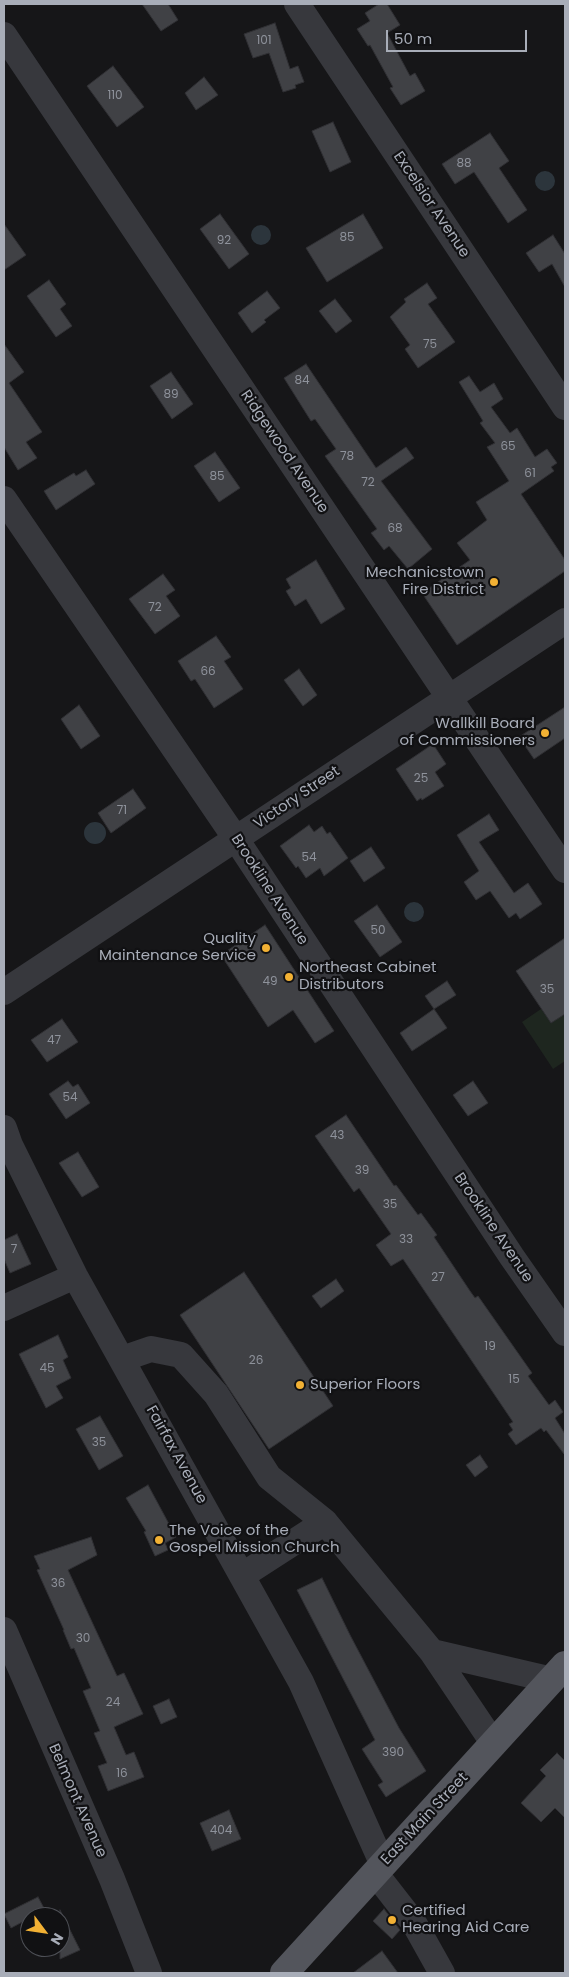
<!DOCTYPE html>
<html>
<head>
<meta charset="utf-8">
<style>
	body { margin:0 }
	#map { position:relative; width:569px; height:1977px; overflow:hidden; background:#161618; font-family:Poppins,sans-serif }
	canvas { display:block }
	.frame { position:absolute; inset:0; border:5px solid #a8adb8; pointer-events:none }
	.north { position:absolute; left:20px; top:1907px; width:50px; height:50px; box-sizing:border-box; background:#111113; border:1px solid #4d4f55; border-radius:50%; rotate:121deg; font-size:14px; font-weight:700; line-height:20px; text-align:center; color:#a8adb8 }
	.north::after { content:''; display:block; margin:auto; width:18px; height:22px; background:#f2b134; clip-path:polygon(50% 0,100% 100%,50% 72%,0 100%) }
	.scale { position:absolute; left:386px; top:30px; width:141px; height:22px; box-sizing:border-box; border:2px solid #a8adb8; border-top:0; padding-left:6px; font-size:15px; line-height:18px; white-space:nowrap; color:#a8adb8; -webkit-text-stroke:4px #111113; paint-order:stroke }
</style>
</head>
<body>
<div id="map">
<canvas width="569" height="1977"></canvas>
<div class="frame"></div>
<div class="north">N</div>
<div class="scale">50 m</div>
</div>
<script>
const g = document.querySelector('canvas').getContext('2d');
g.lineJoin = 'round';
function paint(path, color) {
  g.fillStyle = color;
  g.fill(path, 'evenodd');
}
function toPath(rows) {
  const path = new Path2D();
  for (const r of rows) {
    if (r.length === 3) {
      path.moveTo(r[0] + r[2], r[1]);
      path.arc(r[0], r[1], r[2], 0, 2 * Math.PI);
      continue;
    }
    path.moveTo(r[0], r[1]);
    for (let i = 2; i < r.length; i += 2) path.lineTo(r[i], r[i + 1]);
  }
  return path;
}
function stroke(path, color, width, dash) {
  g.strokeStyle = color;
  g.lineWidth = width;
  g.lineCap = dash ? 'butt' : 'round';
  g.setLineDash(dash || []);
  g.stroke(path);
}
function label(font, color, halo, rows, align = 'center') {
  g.font = font + ' Poppins,sans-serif';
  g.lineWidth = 4.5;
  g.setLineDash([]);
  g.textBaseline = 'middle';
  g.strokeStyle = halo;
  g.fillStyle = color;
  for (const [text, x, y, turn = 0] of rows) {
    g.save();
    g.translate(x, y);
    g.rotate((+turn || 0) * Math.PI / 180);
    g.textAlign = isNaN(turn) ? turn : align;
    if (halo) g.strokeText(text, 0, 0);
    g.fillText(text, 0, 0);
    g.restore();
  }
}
paint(toPath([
	[541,1009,551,1023,563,1015,565,1018,565,1061,553,1069,522,1022]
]), '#1e261f');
paint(toPath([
	[545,181,10],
	[261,235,10],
	[95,833,11],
	[414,912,10]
]), '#2c353c');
const building = toPath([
	[142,4,168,4,178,20,161,31,142,4],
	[379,4,387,4,400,25,387,33,410,76,415,73,425,91,401,105,390,88,393,87,370,45,368,46,357,29,370,21,365,13,379,4],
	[275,23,290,69,298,66,304,82,295,85,296,88,283,92,269,53,253,58,244,34,275,23],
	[113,66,144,107,117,127,87,86,113,66],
	[204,77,218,95,196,110,185,93,204,77],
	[333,122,351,162,330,172,312,131,333,122],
	[490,133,509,161,499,168,527,210,508,223,474,172,455,184,442,164,490,133],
	[220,214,249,254,229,269,200,229,220,214],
	[363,214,383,248,327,282,306,248,363,214],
	[4,224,26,255,4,270,4,224],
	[553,235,565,254,565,287,552,264,539,272,526,253,553,235],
	[49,280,66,304,60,309,72,326,56,337,27,296,49,280],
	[427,283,437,298,428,304,455,342,418,368,405,349,410,345,390,317,406,302,404,299,427,283],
	[267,291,280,308,264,320,266,322,252,333,238,313,267,291],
	[335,299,352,321,336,333,319,311,335,299],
	[4,344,24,372,9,383,42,432,26,442,37,458,18,470,4,447,4,344],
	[306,364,376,468,406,447,414,458,381,481,432,549,408,569,389,546,384,550,371,533,377,529,325,456,336,449,315,419,311,421,284,378,306,364],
	[171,372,193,404,172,419,150,386,171,372],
	[469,376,480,392,494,383,503,399,491,407,510,433,517,428,535,457,547,449,557,463,551,467,554,471,521,494,565,560,565,571,457,645,422,593,470,560,457,543,487,520,476,502,509,481,487,447,495,443,480,423,483,421,459,382,469,376],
	[215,452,240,488,219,502,194,466,215,452],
	[86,470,95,484,56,510,44,491,74,473,76,476,86,470],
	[316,560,345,609,321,624,306,599,295,606,286,591,291,588,286,579,316,560],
	[163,574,175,590,166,596,180,616,155,634,129,599,163,574],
	[216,636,231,657,224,661,243,689,214,708,195,679,191,681,178,661,216,636],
	[299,669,317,695,303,706,284,680,299,669],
	[79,705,100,736,81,749,61,719,79,705],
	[565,707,565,738,534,759,519,737,565,707],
	[433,744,446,764,435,772,444,786,422,800,421,798,417,801,396,769,433,744],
	[133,789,146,808,111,833,98,813,133,789],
	[489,814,499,830,479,842,514,893,528,883,542,904,520,919,516,913,509,918,490,891,476,900,464,882,479,871,457,835,489,814],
	[309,825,314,832,322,826,327,834,330,832,348,858,324,876,320,868,306,878,298,866,296,868,280,846,309,825],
	[371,847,385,868,364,882,350,861,371,847],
	[377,905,402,942,380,957,354,921,377,905],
	[265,925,334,1031,315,1043,293,1010,268,1027,221,955,265,925],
	[565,938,565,1014,551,1023,516,971,565,938],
	[447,981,456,995,434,1009,425,996,447,981],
	[434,1009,447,1028,412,1051,400,1033,434,1009],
	[62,1019,78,1042,47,1062,31,1040,62,1019],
	[68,1081,73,1087,78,1084,90,1103,66,1119,49,1094,68,1081],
	[473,1081,488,1103,468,1116,453,1095,473,1081],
	[346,1115,394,1186,396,1185,418,1215,421,1213,437,1235,434,1237,470,1291,475,1298,478,1296,532,1373,528,1376,549,1405,555,1400,563,1412,555,1418,565,1434,565,1453,564,1454,546,1430,544,1432,541,1428,516,1445,508,1434,513,1430,509,1424,513,1422,403,1259,391,1266,376,1245,391,1234,359,1188,354,1192,315,1136,346,1115],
	[78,1152,99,1187,82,1197,59,1163,78,1152],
	[17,1234,31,1264,10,1273,4,1259,4,1240,17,1234],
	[244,1272,333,1406,269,1449,180,1315,244,1272],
	[336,1279,344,1291,321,1308,312,1296,336,1279],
	[58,1335,68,1357,63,1360,71,1378,56,1386,63,1398,46,1408,19,1354,58,1335],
	[100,1416,123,1456,99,1470,76,1429,100,1416],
	[480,1455,488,1467,475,1477,466,1465,480,1455],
	[148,1485,176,1537,165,1543,168,1550,155,1556,144,1532,146,1531,126,1498,148,1485],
	[91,1537,97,1555,68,1570,117,1676,124,1673,143,1714,114,1727,126,1755,134,1752,144,1777,108,1791,98,1766,107,1763,94,1733,100,1731,83,1691,91,1688,74,1648,71,1649,63,1630,64,1630,37,1570,40,1569,34,1556,91,1537],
	[322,1578,350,1635,399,1728,426,1771,386,1797,378,1785,383,1782,362,1749,375,1740,297,1590,322,1578],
	[169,1699,177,1717,161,1724,153,1706,169,1699],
	[557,1753,565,1761,565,1818,555,1808,541,1822,521,1803,546,1776,540,1770,557,1753],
	[229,1810,241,1839,212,1851,200,1823,229,1810],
	[38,1897,45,1910,11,1928,4,1914,38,1897],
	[384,1909,400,1930,392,1939,373,1921,384,1909],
	[60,1910,80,1950,60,1959,60,1910],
	[382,1951,398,1973,353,1973,382,1951]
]);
paint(building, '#404145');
stroke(building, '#303034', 1);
stroke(toPath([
	[297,4,565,407],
	[4,35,565,870],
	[4,499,236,839,512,1257,565,1333],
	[4,992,565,621],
	[4,1128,10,1145,75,1276,301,1682,383,1865],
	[4,1308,75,1276],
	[122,1359,151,1349,181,1355,216,1394,269,1477,325,1522],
	[243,1575,325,1522,432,1652,552,1680],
	[4,1630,112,1879,149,1973],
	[432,1652,494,1744],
	[375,1873,414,1923,442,1973]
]), '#37383d', 26);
stroke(toPath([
	[284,1973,565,1665]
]), '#53555c', 28);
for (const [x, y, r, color] of [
	[494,582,5,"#f2b134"],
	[545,733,5,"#f2b134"],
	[266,948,5,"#f2b134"],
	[289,977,5,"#f2b134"],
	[300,1385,5,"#f2b134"],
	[159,1540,5,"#f2b134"],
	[392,1920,5,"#f2b134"]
]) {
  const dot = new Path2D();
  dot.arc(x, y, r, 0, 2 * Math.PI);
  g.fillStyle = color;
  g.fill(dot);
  stroke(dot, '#111113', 2);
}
label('12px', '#8e929b', null, [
	["101",264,41],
	["110",115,96],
	["88",464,164],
	["85",347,238],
	["92",224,241],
	["75",430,345],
	["84",302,381],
	["89",171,395],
	["65",508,447],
	["78",347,457],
	["61",530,474],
	["85",217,477],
	["72",368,483],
	["68",395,529],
	["72",155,608],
	["66",208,672],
	["25",421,779],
	["71",122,811],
	["54",309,858],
	["50",378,931],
	["49",270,982],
	["35",547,990],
	["47",54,1041],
	["54",70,1098],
	["43",337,1136],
	["39",362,1171],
	["35",390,1205],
	["33",406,1240],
	["7",14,1250],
	["27",438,1278],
	["19",490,1347],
	["26",256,1361],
	["45",47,1369],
	["15",514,1380],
	["35",99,1443],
	["36",58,1584],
	["30",83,1639],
	["24",113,1703],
	["390",393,1753],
	["16",122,1774],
	["404",221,1831]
]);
label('15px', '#a8adb8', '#111113', [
	["Excelsior Avenue",431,205,56],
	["Ridgewood Avenue",284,452,56],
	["Victory Street",297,798,-34],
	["Brookline Avenue",269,890,57],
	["Brookline Avenue",493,1228,56],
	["Fairfax Avenue",176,1455,61],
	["Belmont Avenue",77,1801,66],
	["East Main Street",425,1819,-47]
]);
label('15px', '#a8adb8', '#111113', [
	["Mechanicstown",484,573,"right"],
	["Fire District",484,590,"right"],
	["Wallkill Board",535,724,"right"],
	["of Commissioners",535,741,"right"],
	["Quality",256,939,"right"],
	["Maintenance Service",256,956,"right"],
	["Northeast Cabinet",299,968],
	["Distributors",299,985],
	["Superior Floors",310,1385],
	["The Voice of the",169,1531],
	["Gospel Mission Church",169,1548],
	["Certified",402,1911],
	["Hearing Aid Care",402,1928]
], 'left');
</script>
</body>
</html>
